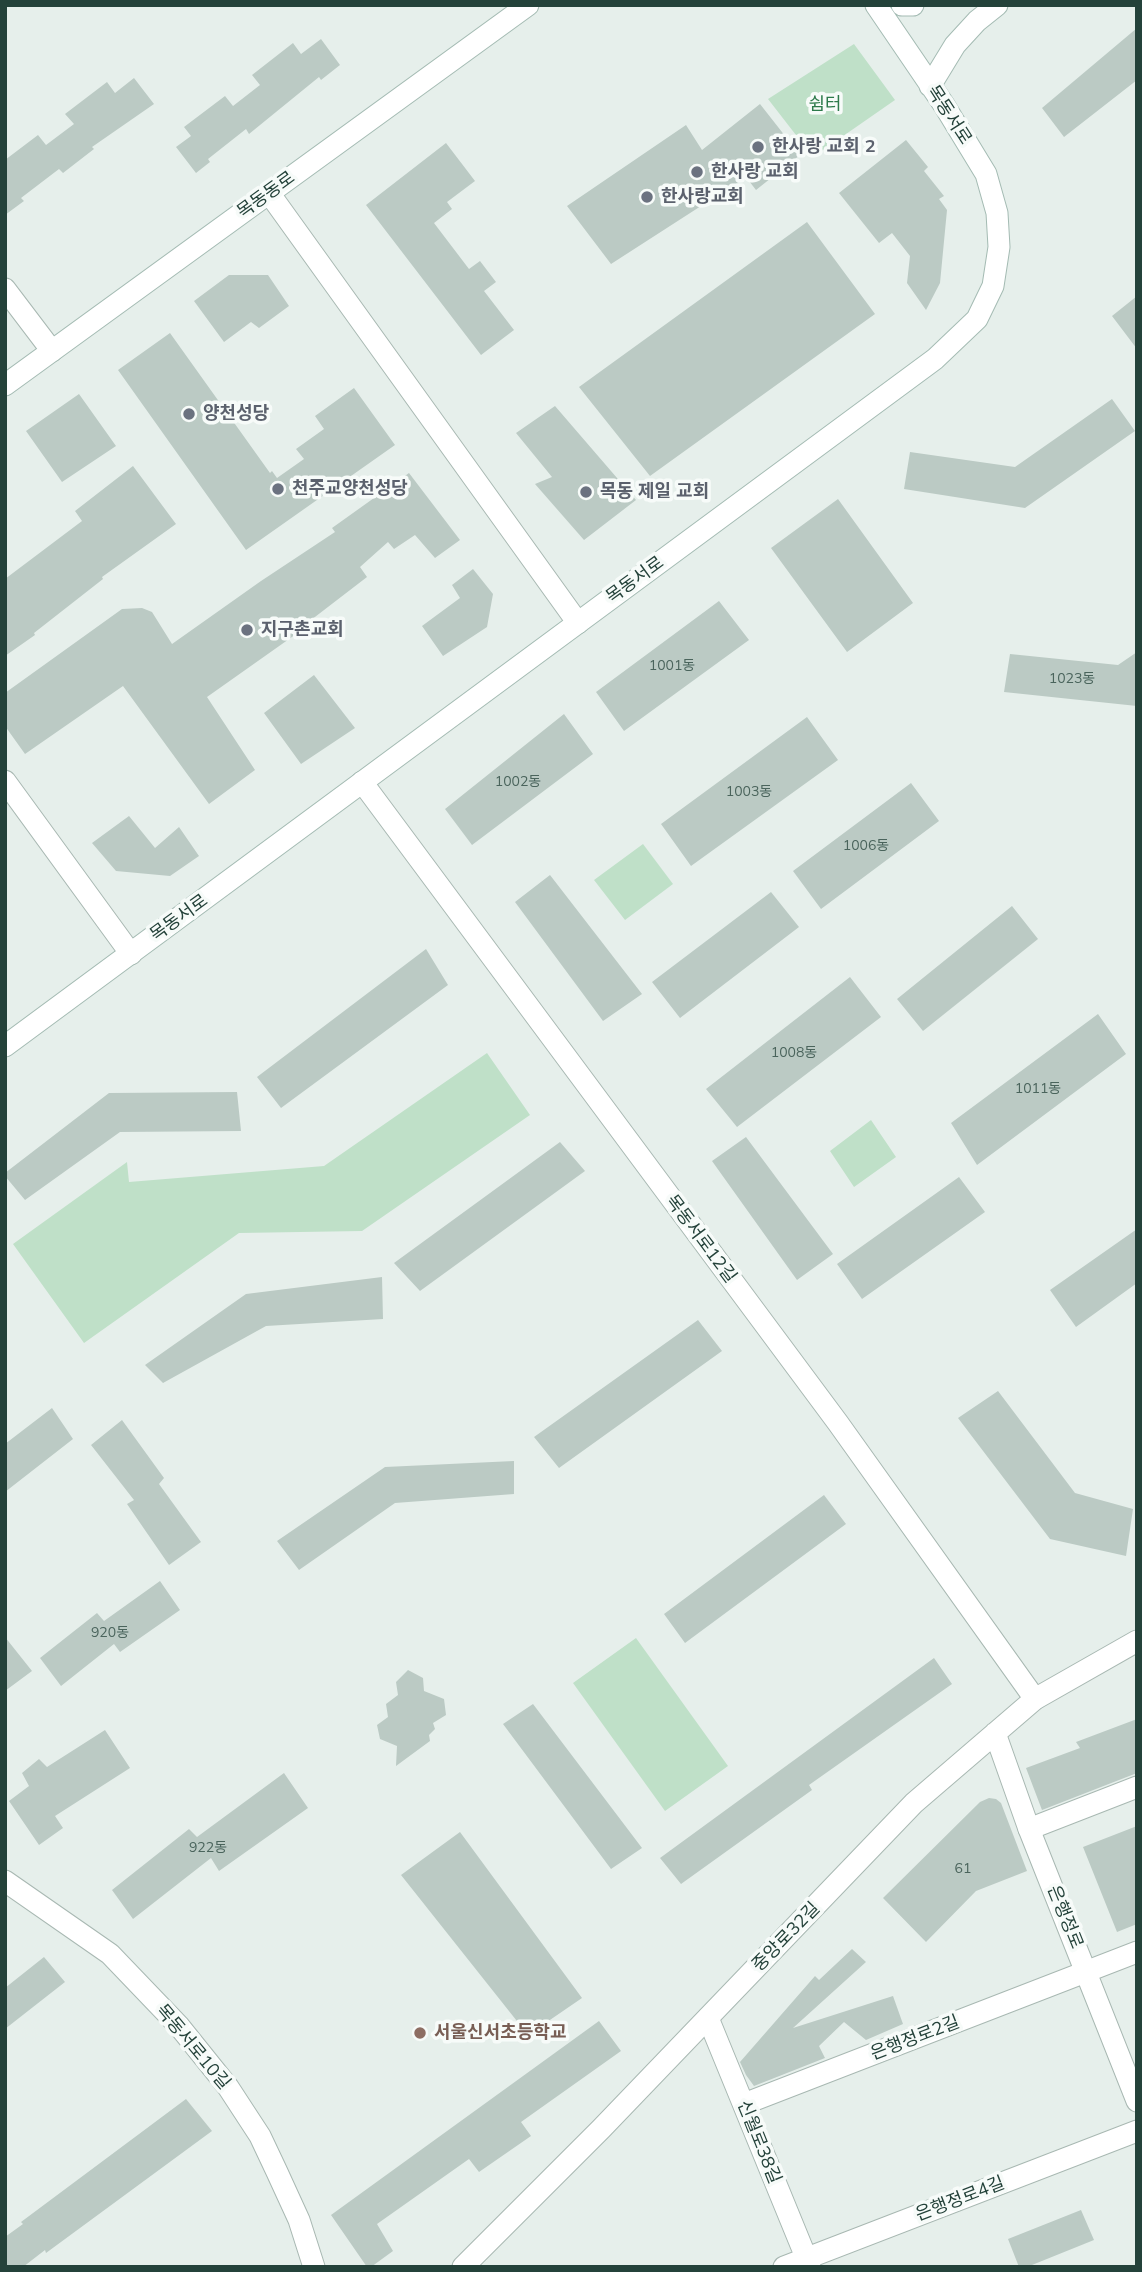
<!DOCTYPE html>
<html>
<head>
<meta charset="utf-8">
<style>
	body { margin:0 }
	#map { position:relative; width:1142px; height:2272px; overflow:hidden; background:#e6efeb; font-family:Mulish,sans-serif }
	canvas { display:block }
	.frame { position:absolute; inset:0; border:7px solid #24423a; pointer-events:none }
</style>
</head>
<body>
<div id="map">
<canvas width="1142" height="2272"></canvas>
<div class="frame"></div>
</div>
<script>
const g = document.querySelector('canvas').getContext('2d');
g.lineJoin = 'round';
function paint(path, color) {
  g.fillStyle = color;
  g.fill(path, 'evenodd');
}
function toPath(rows) {
  const path = new Path2D();
  for (const r of rows) {
    path.moveTo(r[0], r[1]);
    for (let i = 2; i < r.length; i += 2) path.lineTo(r[i], r[i + 1]);
  }
  return path;
}
function stroke(path, color, width, dash) {
  g.strokeStyle = color;
  g.lineWidth = width;
  g.lineCap = dash ? 'butt' : 'round';
  g.setLineDash(dash || []);
  g.stroke(path);
}
function label(font, color, halo, rows, align = 'center') {
  g.font = font + ' Mulish,"Noto Sans KR",sans-serif';
  g.lineWidth = 7;
  g.setLineDash([]);
  g.textBaseline = 'middle';
  g.strokeStyle = halo;
  g.fillStyle = color;
  for (const [text, x, y, turn = 0] of rows) {
    g.save();
    g.translate(x, y);
    g.rotate((+turn || 0) * Math.PI / 180);
    g.textAlign = isNaN(turn) ? turn : align;
    if (halo) g.strokeText(text, 0, 0);
    g.fillText(text, 0, 0);
    g.restore();
  }
}
paint(toPath([
	[854,44,895,100,813,157,768,99],
	[643,844,673,884,625,920,594,880],
	[487,1053,530,1115,362,1231,239,1233,84,1343,13,1244,127,1162,129,1182,324,1166],
	[871,1120,896,1157,854,1187,830,1151],
	[636,1638,728,1766,665,1811,573,1683]
]), '#bfe0c8');
paint(toPath([
	[1137,28,1137,80,1064,137,1042,108],
	[321,39,340,65,321,80,319,77,249,134,246,129,208,159,210,162,196,173,176,147,191,136,184,127,225,96,233,106,260,85,252,75,293,43,301,54],
	[134,78,154,104,92,147,94,149,63,173,59,169,21,198,24,201,5,215,5,160,38,135,46,145,74,124,65,114,107,82,115,93],
	[760,104,800,155,756,190,746,177,611,264,567,206,686,125,702,150],
	[906,140,928,167,924,171,944,196,939,199,947,210,940,283,926,310,907,283,910,256,892,233,879,243,839,193],
	[446,143,475,181,447,202,452,209,434,223,469,269,480,261,496,282,484,291,514,330,481,355,366,205],
	[807,222,875,314,650,476,579,387],
	[229,275,268,275,289,306,259,328,251,322,224,342,194,301],
	[1137,296,1137,349,1112,316],
	[170,333,270,473,272,471,277,478,304,459,296,449,324,429,315,416,354,388,395,445,246,550,118,370],
	[79,394,116,446,62,482,26,431],
	[1112,399,1135,431,1025,508,904,489,910,452,1015,467],
	[555,406,636,500,584,540,535,484,552,477,516,433],
	[133,466,176,524,102,577,103,579,34,633,35,635,5,656,5,579,82,521,75,511],
	[409,473,460,540,435,558,415,535,394,549,388,542,360,567,367,577,298,630,299,632,207,697,255,770,209,804,123,686,25,754,5,726,5,693,122,609,142,608,152,612,172,644,261,581,335,532,332,528],
	[838,499,913,603,847,652,771,548],
	[473,569,493,594,487,627,443,656,422,626,460,598,452,585],
	[719,601,749,640,624,731,596,692],
	[1137,652,1137,706,1004,692,1010,654,1118,665],
	[314,675,355,728,301,764,264,713],
	[564,714,593,754,472,845,445,809],
	[807,717,838,760,691,866,661,824],
	[911,783,939,821,821,909,793,871],
	[129,816,155,848,179,827,199,856,170,876,116,871,92,843],
	[550,875,642,994,603,1021,515,902],
	[771,892,799,927,680,1018,652,982],
	[1012,906,1038,939,923,1031,897,999],
	[426,949,448,985,281,1108,257,1077],
	[850,977,881,1017,737,1127,706,1089],
	[1098,1014,1126,1054,977,1165,951,1123],
	[237,1092,241,1131,120,1132,25,1200,5,1176,5,1173,109,1093],
	[746,1137,833,1254,797,1280,712,1161],
	[560,1142,585,1171,420,1291,394,1263],
	[959,1177,985,1212,862,1299,837,1264],
	[1137,1229,1137,1283,1076,1327,1050,1290],
	[382,1277,383,1319,266,1326,163,1383,145,1365,246,1294],
	[698,1320,722,1351,559,1468,534,1437],
	[998,1391,1075,1493,1133,1509,1126,1556,1050,1539,958,1418],
	[52,1408,73,1439,5,1492,5,1444],
	[122,1420,164,1478,159,1484,201,1542,169,1565,127,1504,134,1500,91,1445],
	[514,1461,514,1494,395,1503,299,1570,277,1541,385,1467],
	[824,1495,846,1524,685,1643,664,1614],
	[160,1581,180,1610,120,1652,114,1644,61,1686,40,1658,97,1613,104,1621],
	[5,1637,32,1671,5,1691],
	[934,1658,952,1684,809,1785,812,1790,681,1884,660,1858],
	[408,1670,423,1678,424,1691,444,1699,446,1715,433,1723,435,1729,429,1735,430,1741,396,1766,397,1746,380,1739,377,1725,388,1717,386,1704,398,1695,396,1682],
	[533,1704,642,1848,611,1869,503,1724],
	[1137,1719,1137,1773,1042,1810,1026,1768,1080,1748,1076,1742],
	[105,1730,130,1768,55,1816,63,1828,39,1845,9,1801,29,1786,22,1773,39,1759,47,1767],
	[284,1773,308,1808,219,1871,211,1858,133,1919,112,1890,189,1829,197,1837],
	[989,1798,996,1799,1001,1803,1027,1871,976,1891,926,1942,883,1898,980,1802],
	[1137,1826,1137,1924,1117,1932,1083,1847],
	[460,1832,582,1998,528,2035,401,1875],
	[852,1949,866,1962,793,2028,893,1996,903,2024,866,2040,844,2022,819,2046,825,2058,754,2086,746,2075,740,2062,815,1976,819,1980],
	[44,1957,65,1982,5,2029,5,1988],
	[599,2021,621,2051,521,2122,531,2136,479,2172,469,2159,377,2224,393,2251,371,2267,367,2267,331,2215],
	[186,2099,212,2131,46,2253,45,2250,23,2267,5,2267,5,2237,23,2224,21,2222],
	[1081,2210,1094,2240,1027,2267,1019,2267,1008,2239]
]), '#bbcac4');
const minor = toPath([
	[5,289,52,351],
	[362,782,838,1423,1035,1699],
	[1029,1829,1137,1787],
	[708,2018,810,2267],
	[744,2104,1137,1952],
	[784,2267,1137,2131]
]);
const tertiary = toPath([
	[269,193,578,623],
	[5,781,131,954],
	[995,1733,1029,1829,1137,2101],
	[5,1881,110,1954,179,2026,228,2087,260,2136,277,2172,299,2220,314,2267],
	[463,2267,601,2129,914,1803,1035,1699,1137,1641]
]);
const secondary = toPath([
	[902,5,913,5],
	[930,86,955,45,977,21,997,5],
	[5,385,528,5],
	[5,1046,935,359,977,319,993,286,999,247,997,213,986,174,944,105,876,5]
]);
stroke(minor, '#a8b8b2', 23);
stroke(tertiary, '#a8b8b2', 23);
stroke(secondary, '#a4bbb3', 23);
stroke(minor, '#fff', 21);
stroke(tertiary, '#fff', 21);
stroke(secondary, '#fff', 21);
for (const [x, y, r, color] of [
	[758,147,7,"#6b7280"],
	[697,172,7,"#6b7280"],
	[647,197,7,"#6b7280"],
	[189,414,7,"#6b7280"],
	[278,489,7,"#6b7280"],
	[586,492,7,"#6b7280"],
	[247,630,7,"#6b7280"],
	[420,2033,7,"#8d6e63"]
]) {
  const dot = new Path2D();
  dot.arc(x, y, r, 0, 2 * Math.PI);
  g.fillStyle = color;
  g.fill(dot);
  stroke(dot, '#f7fbf9', 2.5);
}
label('14px', '#4a645c', null, [
	["1001동",672,666],
	["1023동",1072,679],
	["1002동",518,782],
	["1003동",749,792],
	["1006동",866,846],
	["1008동",794,1053],
	["1011동",1038,1089],
	["920동",110,1633],
	["922동",208,1848],
	["61",963,1869]
]);
label('18px', '#2d7a4b', '#f7fbf9', [
	["쉼터",825,105]
]);
label('18px', '#24423a', '#f7fbf9', [
	["목동서로",949,115,57],
	["목동동로",266,195,-36],
	["목동서로",635,580,-36],
	["목동서로",179,918,-36],
	["목동서로12길",701,1239,53],
	["은행정로",1065,1917,68],
	["중앙로32길",786,1937,-46],
	["은행정로2길",915,2038,-21],
	["목동서로10길",193,2047,50],
	["신월로38길",759,2142,68],
	["은행정로4길",960,2199,-21]
]);
label('bold 18px', '#5b616d', '#f7fbf9', [
	["한사랑 교회 2",772,147],
	["한사랑 교회",711,172],
	["한사랑교회",661,197],
	["양천성당",203,414],
	["천주교양천성당",292,489],
	["목동 제일 교회",600,492],
	["지구촌교회",261,630]
], 'left');
label('bold 18px', '#785e54', '#f7fbf9', [
	["서울신서초등학교",434,2033]
], 'left');
</script>
</body>
</html>
